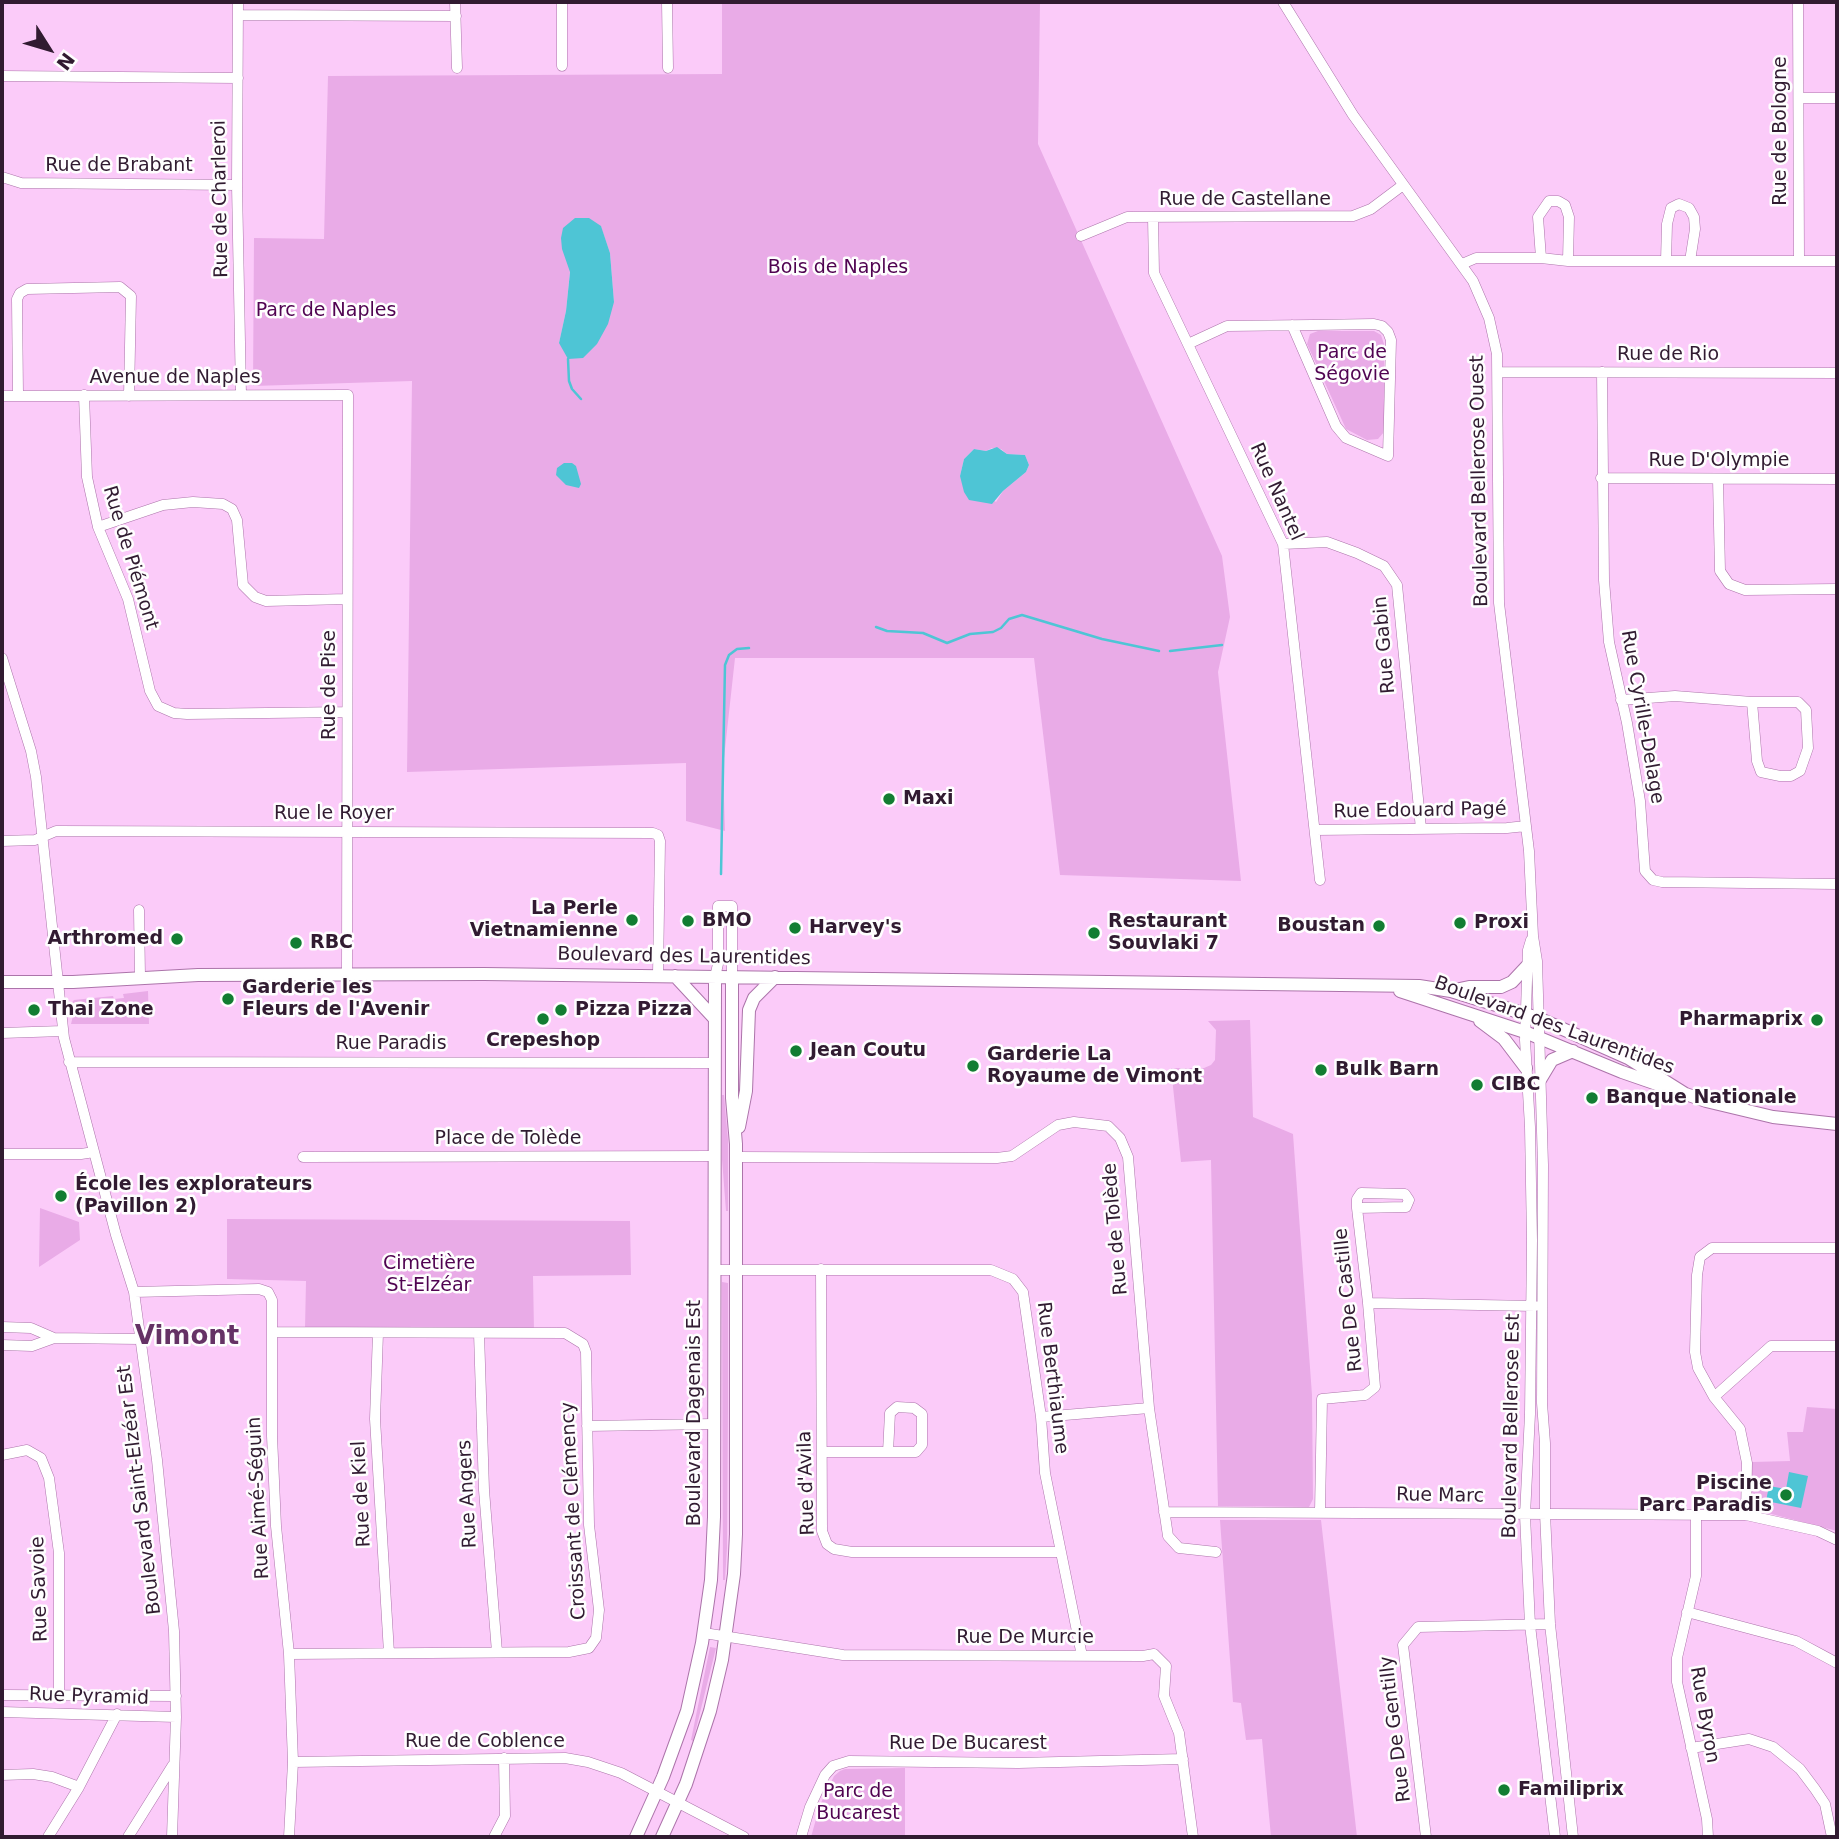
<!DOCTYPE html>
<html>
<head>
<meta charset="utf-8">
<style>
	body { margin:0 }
	#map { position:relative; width:1839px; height:1839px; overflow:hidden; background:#fbcbf9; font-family:"DejaVu Sans",sans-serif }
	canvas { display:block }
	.frame { position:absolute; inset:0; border:4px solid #311b31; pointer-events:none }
	.north { position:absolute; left:14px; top:14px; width:70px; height:70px; -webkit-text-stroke:5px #fefefe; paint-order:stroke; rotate:127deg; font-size:19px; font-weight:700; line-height:28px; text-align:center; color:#311b31 }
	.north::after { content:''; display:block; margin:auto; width:24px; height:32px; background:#311b31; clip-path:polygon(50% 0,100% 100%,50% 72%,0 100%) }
</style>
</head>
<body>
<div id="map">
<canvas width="1839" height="1839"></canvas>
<div class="frame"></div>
<div class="north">N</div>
</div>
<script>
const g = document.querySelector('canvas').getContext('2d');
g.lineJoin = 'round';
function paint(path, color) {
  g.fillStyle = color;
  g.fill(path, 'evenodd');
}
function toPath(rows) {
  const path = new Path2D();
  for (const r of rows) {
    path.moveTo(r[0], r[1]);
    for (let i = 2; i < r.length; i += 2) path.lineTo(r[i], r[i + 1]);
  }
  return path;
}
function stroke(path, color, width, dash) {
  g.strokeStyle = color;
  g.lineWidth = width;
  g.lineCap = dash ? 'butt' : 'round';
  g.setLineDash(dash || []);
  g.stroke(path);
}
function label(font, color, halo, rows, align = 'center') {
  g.font = font + ' "DejaVu Sans",sans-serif';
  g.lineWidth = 5;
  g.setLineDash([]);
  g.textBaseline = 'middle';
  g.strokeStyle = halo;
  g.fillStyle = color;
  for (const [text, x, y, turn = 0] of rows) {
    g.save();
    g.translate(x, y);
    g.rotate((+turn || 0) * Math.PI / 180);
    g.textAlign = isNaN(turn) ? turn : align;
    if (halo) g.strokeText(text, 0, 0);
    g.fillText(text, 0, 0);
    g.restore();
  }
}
paint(toPath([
	[722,2,1040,2,1038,144,1222,556,1230,617,1218,672,1241,881,1060,875,1034,658,735,658,723,767,725,831,686,821,686,763,407,772,412,381,253,386,254,238,324,239,328,76,722,74],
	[601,227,610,253,614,302,559,343,566,311,570,271],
	[992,448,1001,449,1007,454,1025,455,1029,465,1026,472,1003,491,996,502,960,476,964,459,974,449,986,451],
	[1318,331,1374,331,1381,335,1384,344,1384,432,1378,439,1367,440,1346,429,1307,344,1310,334],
	[148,991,149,1024,71,1024,73,1016,70,1016,69,1006,74,1000,113,996,114,999,124,998,123,994],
	[1250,1020,1253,1117,1293,1134,1312,1395,1313,1499,1309,1507,1218,1506,1211,1160,1181,1162,1171,1068,1204,1068,1211,1065,1215,1060,1216,1030,1208,1021],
	[722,1095,724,1095,728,1140,728,1211,726,1211,722,1159],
	[40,1208,79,1222,80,1240,39,1267],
	[227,1219,630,1221,631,1275,533,1276,534,1331,305,1329,306,1281,227,1279],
	[722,1282,728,1283,728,1408,727,1548,725,1580,723,1580],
	[1807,1407,1837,1409,1837,1531,1756,1510,1752,1505,1752,1462,1790,1461,1787,1432,1803,1432],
	[1220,1520,1321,1520,1357,1837,1271,1837,1262,1739,1246,1740,1241,1703,1233,1702],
	[710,1647,716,1648,693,1741,691,1740],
	[905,1768,905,1837,811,1837,820,1805,834,1776,840,1771,845,1769]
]), '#e9abe7');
paint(toPath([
	[575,218,589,218,601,226,610,253,614,302,608,324,597,344,583,358,568,359,559,343,566,311,570,272,562,249,561,238,563,228],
	[997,447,1007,454,1025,455,1029,465,1026,472,1003,491,992,504,969,500,964,492,960,476,964,459,974,449,986,451],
	[564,463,572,463,576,466,581,484,579,488,566,485,556,475,557,468],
	[1789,1472,1808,1476,1801,1508,1766,1501,1769,1486,1786,1489]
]), '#4ec5d5');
stroke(toPath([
	[568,359,569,381,572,389,581,399],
	[876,627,887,631,923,633,947,643,970,634,993,632,1001,628,1009,619,1022,615,1102,639,1159,651],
	[1170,651,1222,645],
	[721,874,725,665,729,655,737,649,749,648]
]), '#4ec5d5', 2.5);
const minor = toPath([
	[238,2,237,185,241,395],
	[455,2,457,68],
	[562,2,562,66],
	[667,2,668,68],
	[1283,2,1353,115,1473,281,1489,318,1497,354,1499,603,1529,851,1533,936,1537,961,1543,1165,1542,1403,1545,1443,1545,1513,1550,1624,1573,1837],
	[1798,2,1799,261],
	[238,15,456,16],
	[2,76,238,78],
	[1799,98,1837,98],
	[2,177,21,183,237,185],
	[1153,217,1154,273,1283,544,1320,880],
	[1081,236,1127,217,1353,216,1371,209,1403,185],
	[1541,258,1538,217,1549,201,1558,201,1565,205,1569,217,1568,261],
	[1666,261,1667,224,1671,208,1679,204,1689,208,1694,217,1695,229,1690,261],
	[1462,264,1476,258,1541,258,1568,261,1837,261],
	[1188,344,1227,326,1312,325,1374,324,1382,326,1388,332,1391,340,1388,456,1346,438,1336,426,1292,325],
	[1499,372,1837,373],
	[1602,372,1604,580,1609,642,1627,723,1640,801,1645,871,1653,880,1662,882,1837,884],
	[18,395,17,299,20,293,27,289,120,287,131,296,129,396],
	[84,395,87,477,98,527,128,599,150,691,158,706,174,713,187,714,347,712],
	[2,396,348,395,347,974],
	[1601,478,1837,479],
	[1718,479,1720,571,1729,584,1745,590,1837,589],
	[98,527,163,505,193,502,223,504,232,509,237,520,243,585,255,597,266,601,347,599],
	[1283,544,1327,542,1357,553,1384,566,1397,585,1421,829],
	[2,658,31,751,36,777,64,1038,116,1235,134,1292,157,1460,174,1631,176,1717,172,1837],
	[1621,700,1675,696,1752,702,1798,702,1806,710,1808,748,1800,771,1791,776,1780,776,1761,772,1757,761,1752,702],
	[1315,830,1507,828,1526,826],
	[2,841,35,840,56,831,653,833,658,835,660,841,658,975],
	[139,910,140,977],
	[1531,940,1528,950,1525,1040,1530,1127,1532,1240,1530,1414,1525,1515,1530,1625,1555,1837],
	[715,977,718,964,718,906,732,906,732,977],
	[2,1033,63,1031],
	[69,1062,714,1063],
	[2,1154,81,1154,94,1152],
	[303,1157,714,1156],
	[736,1157,997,1158,1012,1156,1058,1125,1074,1122,1108,1126,1120,1138,1128,1157,1149,1408,1168,1536,1179,1548,1216,1552],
	[821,1269,822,1531,827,1544,834,1549,852,1552,1060,1552],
	[714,1270,991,1270,1013,1279,1023,1292,1041,1417,1045,1473,1082,1656],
	[134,1292,259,1289,268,1292,272,1300,272,1436,276,1526,289,1654,293,1762,289,1837],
	[1368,1303,1535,1306],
	[2,1327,31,1328,54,1338],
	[272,1332,565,1333,583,1344,586,1352,589,1525,599,1610,596,1638,589,1648,569,1652,289,1654],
	[378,1333,375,1419,389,1653],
	[479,1333,484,1490,497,1652],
	[2,1345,32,1346,54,1338,140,1339],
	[1714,1397,1771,1346,1837,1346],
	[1041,1417,1149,1408],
	[587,1426,714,1424],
	[822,1452,916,1452,922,1445,922,1414,914,1408,897,1407,890,1413,888,1452],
	[2,1455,27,1450,41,1458,49,1478,59,1553,59,1695],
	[1164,1512,1746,1515,1818,1531,1837,1540],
	[1320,1512,1322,1399,1365,1395,1375,1387,1368,1303,1357,1208,1357,1199,1361,1193,1405,1194,1409,1200,1406,1207,1357,1208],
	[1746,1515,1747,1463,1740,1429,1714,1397,1698,1368,1695,1352,1697,1275,1700,1257,1712,1248,1837,1248],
	[1696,1516,1696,1576,1677,1658,1677,1682,1707,1819,1708,1837],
	[1687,1612,1796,1641,1837,1663],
	[704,1633,843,1655,1143,1656,1154,1654,1166,1666,1164,1696,1179,1733,1193,1837],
	[2,1695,176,1696],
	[2,1712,176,1717],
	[1691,1748,1749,1739,1773,1747,1800,1769,1815,1789,1825,1804,1832,1837],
	[293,1762,565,1758,588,1762,621,1773,744,1837],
	[2,1775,33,1774,52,1777,79,1787],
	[48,1837,79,1787,117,1714],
	[128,1837,173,1765],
	[494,1837,505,1816,504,1758],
	[801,1837,810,1807,825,1775,833,1766,849,1761,1018,1763,1183,1759],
	[1426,1837,1403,1645,1418,1627,1550,1624]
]);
const major = toPath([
	[675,976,714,1018],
	[2,982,73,982,198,975,484,974,1419,986,1451,991,1538,1018,1628,1058,1687,1095],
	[1455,990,1469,987,1501,987,1512,982,1527,966],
	[1400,991,1525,1032,1622,1072,1706,1101,1773,1117,1837,1124],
	[1480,1021,1504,1039,1526,1068],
	[1540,1080,1552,1060,1573,1051],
	[739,1127,746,1091,749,1010,754,998,775,977],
	[636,1837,663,1777,687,1711,702,1643,711,1580,714,1517,715,977],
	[662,1837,686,1784,710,1711,722,1660,734,1574,736,1534,736,1144,732,1098,732,977]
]);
stroke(minor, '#ac74aa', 11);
stroke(major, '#ac74aa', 14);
stroke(minor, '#fff', 10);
stroke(major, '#fff', 12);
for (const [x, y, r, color] of [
	[889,799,7,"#127d32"],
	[632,920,7,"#127d32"],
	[688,921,7,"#127d32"],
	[1460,923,7,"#127d32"],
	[1379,926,7,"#127d32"],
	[795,928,7,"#127d32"],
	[1094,933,7,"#127d32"],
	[177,939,7,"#127d32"],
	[296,943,7,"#127d32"],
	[228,999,7,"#127d32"],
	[34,1010,7,"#127d32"],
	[561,1010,7,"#127d32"],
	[543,1019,7,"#127d32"],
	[1817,1020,7,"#127d32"],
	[796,1051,7,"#127d32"],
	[973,1066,7,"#127d32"],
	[1321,1070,7,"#127d32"],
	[1477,1085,7,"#127d32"],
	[1592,1098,7,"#127d32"],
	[61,1196,7,"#127d32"],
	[1786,1495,7,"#127d32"],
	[1504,1790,7,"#127d32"]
]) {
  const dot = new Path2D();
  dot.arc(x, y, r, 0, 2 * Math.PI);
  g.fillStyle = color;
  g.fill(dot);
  stroke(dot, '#fefefe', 2.5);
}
label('19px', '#311b31', '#fefefe', [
	["Rue de Bologne",1781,131,-90],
	["Rue de Brabant",119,166],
	["Rue de Charleroi",221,199,-91],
	["Rue de Castellane",1245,200],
	["Rue de Rio",1668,355],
	["Avenue de Naples",175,378],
	["Rue D'Olympie",1719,461],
	["Boulevard Bellerose Ouest",1480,481,-91],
	["Rue Nantel",1276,492,66],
	["Rue de Piémont",130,558,73],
	["Rue Gabin",1385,645,-95],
	["Rue de Pise",330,685,-90],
	["Rue Cyrille-Delage",1642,717,80],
	["Rue Edouard Pagé",1420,811,-1],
	["Rue le Royer",334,814],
	["Boulevard des Laurentides",684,957,1],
	["Boulevard des Laurentides",1554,1026,20],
	["Rue Paradis",391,1044],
	["Place de Tolède",508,1139],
	["Rue de Tolède",1116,1229,-95],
	["Rue De Castille",1349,1300,-96],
	["Rue Berthiaume",1052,1378,83],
	["Boulevard Dagenais Est",695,1413,-90],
	["Boulevard Bellerose Est",1512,1426,-89],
	["Rue d'Avila",807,1483,-92],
	["Boulevard Saint-Elzéar Est",140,1490,-97],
	["Rue de Kiel",362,1494,-93],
	["Rue Angers",468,1494,-93],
	["Rue Marc",1440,1496,1],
	["Rue Aimé-Séguin",259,1498,-93],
	["Croissant de Clémency",574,1511,-93],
	["Rue Savoie",40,1589,-92],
	["Rue De Murcie",1025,1638],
	["Rue Pyramid",89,1697,2],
	["Rue Byron",1704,1715,80],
	["Rue De Gentilly",1396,1729,-97],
	["Rue de Coblence",485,1742],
	["Rue De Bucarest",968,1744]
]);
label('19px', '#500351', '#fefefe', [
	["Bois de Naples",838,268],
	["Parc de Naples",326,311],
	["Parc de",1352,353],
	["Ségovie",1352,375],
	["Cimetière",429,1264],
	["St-Elzéar",429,1286],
	["Parc de",858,1792],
	["Bucarest",858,1814]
]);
label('bold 19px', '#311b31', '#fefefe', [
	["Maxi",903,799],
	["La Perle",618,909,"right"],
	["Vietnamienne",618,931,"right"],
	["BMO",702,921],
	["Restaurant",1108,922],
	["Souvlaki 7",1108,944],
	["Proxi",1474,923],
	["Boustan",1365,926,"right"],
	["Harvey's",809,928],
	["Arthromed",163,939,"right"],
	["RBC",310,943],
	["Garderie les",242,988],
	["Fleurs de l'Avenir",242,1010],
	["Thai Zone",48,1010],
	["Pizza Pizza",575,1010],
	["Pharmaprix",1803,1020,"right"],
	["Crepeshop",543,1041,"center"],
	["Jean Coutu",810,1051],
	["Garderie La",987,1055],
	["Royaume de Vimont",987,1077],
	["Bulk Barn",1335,1070],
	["CIBC",1491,1085],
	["Banque Nationale",1606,1098],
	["École les explorateurs",75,1185],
	["(Pavillon 2)",75,1207],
	["Piscine",1772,1484,"right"],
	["Parc Paradis",1772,1506,"right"],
	["Familiprix",1518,1790]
], 'left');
label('bold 26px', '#653265', '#fefefe', [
	["Vimont",187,1337]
]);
</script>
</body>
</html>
